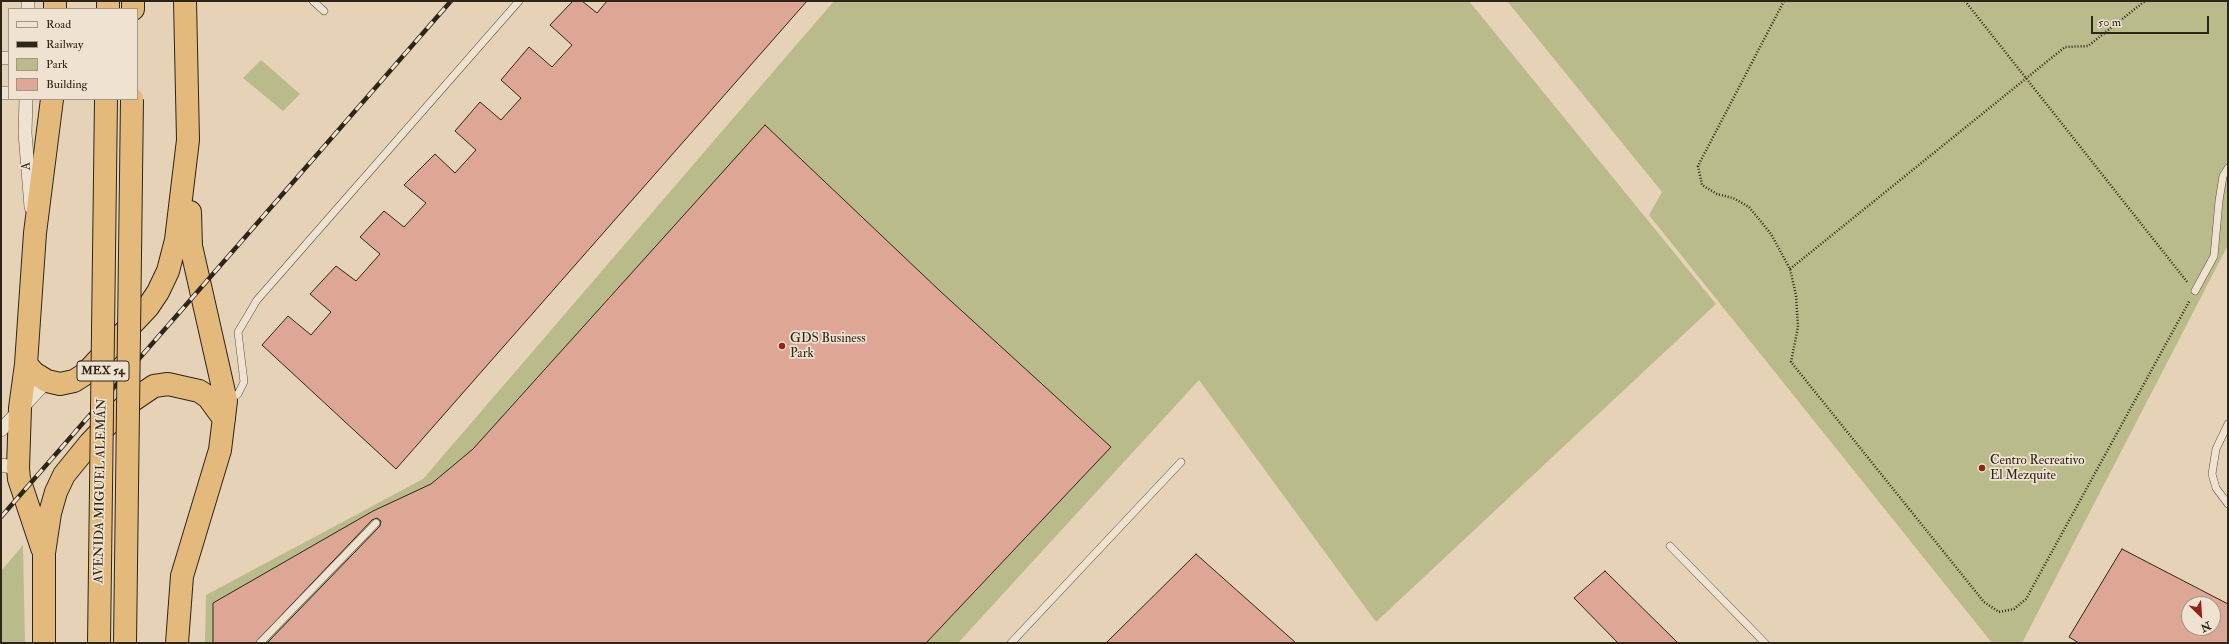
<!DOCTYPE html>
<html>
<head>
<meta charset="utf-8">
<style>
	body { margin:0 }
	#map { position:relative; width:2229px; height:644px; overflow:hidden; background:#e6d3b7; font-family:"IM FELL Double Pica",serif }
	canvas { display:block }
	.frame { position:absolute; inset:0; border:2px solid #2e2519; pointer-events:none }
	.legend { position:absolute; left:8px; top:8px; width:130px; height:92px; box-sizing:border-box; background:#efe2d0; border:1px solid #a29687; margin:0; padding:5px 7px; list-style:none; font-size:12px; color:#2e2519 }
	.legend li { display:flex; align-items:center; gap:8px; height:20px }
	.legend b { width:20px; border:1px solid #a29687 }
	.north { position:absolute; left:2181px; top:596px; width:40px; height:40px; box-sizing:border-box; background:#efe2d0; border:1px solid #a29687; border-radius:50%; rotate:155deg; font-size:11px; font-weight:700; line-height:16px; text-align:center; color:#2e2519 }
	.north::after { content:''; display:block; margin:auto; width:14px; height:18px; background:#8f2418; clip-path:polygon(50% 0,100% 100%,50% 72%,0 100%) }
	.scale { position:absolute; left:2091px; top:16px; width:118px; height:18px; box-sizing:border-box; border:2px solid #2e2519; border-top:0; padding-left:5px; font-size:12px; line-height:14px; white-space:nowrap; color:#2e2519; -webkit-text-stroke:3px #efe2d0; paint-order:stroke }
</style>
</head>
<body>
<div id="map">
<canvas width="2229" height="644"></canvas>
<div class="frame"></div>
<ul class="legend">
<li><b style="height:5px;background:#efe2d0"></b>Road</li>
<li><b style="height:5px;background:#2e2519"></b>Railway</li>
<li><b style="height:11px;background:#babb8a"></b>Park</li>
<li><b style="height:11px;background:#dda695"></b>Building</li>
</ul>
<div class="north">N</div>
<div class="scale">50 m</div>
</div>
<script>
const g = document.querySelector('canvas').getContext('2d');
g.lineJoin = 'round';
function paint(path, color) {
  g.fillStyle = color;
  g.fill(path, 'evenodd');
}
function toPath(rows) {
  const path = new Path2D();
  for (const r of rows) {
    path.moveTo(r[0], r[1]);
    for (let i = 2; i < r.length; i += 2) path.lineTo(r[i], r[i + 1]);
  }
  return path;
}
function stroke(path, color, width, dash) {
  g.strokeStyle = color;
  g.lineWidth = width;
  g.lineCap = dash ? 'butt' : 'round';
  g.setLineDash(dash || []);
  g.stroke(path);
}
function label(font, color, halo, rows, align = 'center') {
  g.font = font + ' "IM FELL Double Pica",serif';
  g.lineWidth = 3.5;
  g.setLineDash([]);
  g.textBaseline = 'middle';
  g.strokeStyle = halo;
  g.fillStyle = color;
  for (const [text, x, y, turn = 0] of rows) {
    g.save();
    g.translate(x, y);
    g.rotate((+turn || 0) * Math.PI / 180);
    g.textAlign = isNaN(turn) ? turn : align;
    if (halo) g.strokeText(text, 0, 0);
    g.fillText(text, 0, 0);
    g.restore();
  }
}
paint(toPath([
	[834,1,1469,1,1716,304,1376,622,1199,380,958,643,205,643,206,595,423,479],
	[1507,1,2228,1,2228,245,2022,643,1992,643,1649,215,1662,192],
	[261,60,300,94,283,111,243,78],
	[23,545,25,643,1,643,1,571]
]), '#babb8a');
const building = toPath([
	[573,1,582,1,597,13,607,1,807,1,396,469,262,345,288,316,311,335,331,312,310,294,336,266,356,281,380,254,360,237,384,211,404,227,426,203,404,185,435,154,455,173,476,150,455,131,480,102,501,120,521,98,501,80,529,47,552,67,572,45,550,25,573,1],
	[765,125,940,291,1111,447,926,643,267,643,380,526,381,521,377,518,372,520,255,643,213,643,213,603,373,511,431,484,473,449,765,125],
	[2122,549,2228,604,2228,643,2079,643,2069,637,2122,549],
	[2189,604,2213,604,2213,628,2189,628,2189,604],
	[1196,554,1296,643,1106,643,1196,554],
	[1605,571,1678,643,1618,643,1574,598,1605,571]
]);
paint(building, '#dda695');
stroke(building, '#2e2519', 1);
const lane = toPath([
	[313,1,324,11],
	[2195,291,2214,256,2219,201,2223,176,2228,168],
	[229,400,238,394,244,382,238,332,257,300,519,1],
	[2228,424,2216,449,2212,474,2216,488,2228,504],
	[1670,546,1765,643],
	[260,643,376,523],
	[1011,643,1181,462]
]);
const street = toPath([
	[28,9,28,1],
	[1,58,9,58],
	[1,93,9,93],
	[26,99,25,133,31,207],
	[1,430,47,381],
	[1,465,18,468]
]);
const highway = toPath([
	[55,9,55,1],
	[108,9,108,1],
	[133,9,133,1],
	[52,99,35,233,26,364,34,373,47,381,60,384,74,381,85,374,148,307,158,292,168,271,176,240,188,140,185,1],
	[26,364,20,408,18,468,19,479,42,548],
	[44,643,44,553,50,513,56,492,64,475,90,443,126,405,154,386,168,384,199,391,208,397,224,419],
	[177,643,182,576,220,450,226,401,191,246,190,212]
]);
stroke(lane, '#5c5040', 8);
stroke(street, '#5c5040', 14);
stroke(highway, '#2e2519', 24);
stroke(toPath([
	[1784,1,1698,166,1702,185,1717,194,1733,198,1749,207,1771,234,1790,269,1796,295,1798,327,1791,362,1984,602,1999,612,2014,609,2026,599,2190,300],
	[1965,1,2188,283],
	[1790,269,2065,47,2088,46,2145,1]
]), '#2e2519', 2.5, [1, 2]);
stroke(lane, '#efe2d0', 7);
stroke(street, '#efe2d0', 13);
stroke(highway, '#e3ba7c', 22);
const rail = toPath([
	[1,517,451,1]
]);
stroke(rail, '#2e2519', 4.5);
stroke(rail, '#efe2d0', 3, [9]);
const highwayBridge = toPath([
	[99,643,106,99],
	[125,643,132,99]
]);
stroke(highwayBridge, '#2e2519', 24, []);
stroke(highwayBridge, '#e3ba7c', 22);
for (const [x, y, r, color] of [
	[782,346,4,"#8f2418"],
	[1982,468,4,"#8f2418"]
]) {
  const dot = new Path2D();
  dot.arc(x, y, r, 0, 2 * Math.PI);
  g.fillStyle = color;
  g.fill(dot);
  stroke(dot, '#efe2d0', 1.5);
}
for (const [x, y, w] of [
	[103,371,52]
]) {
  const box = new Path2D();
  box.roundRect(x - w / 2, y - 10, w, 20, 3);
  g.fillStyle = '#efe2d0';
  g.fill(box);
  stroke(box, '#2e2519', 1);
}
label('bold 12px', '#2e2519', null, [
	["MEX 54",103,371]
]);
label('13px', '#2e2519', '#efe2d0', [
	["A",27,166,-94],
	["AVENIDA MIGUEL ALEMÁN",101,491,-89]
]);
label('13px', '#2e2519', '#efe2d0', [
	["GDS Business",790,339],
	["Park",790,354],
	["Centro Recreativo",1990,461],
	["El Mezquite",1990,476]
], 'left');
</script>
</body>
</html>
